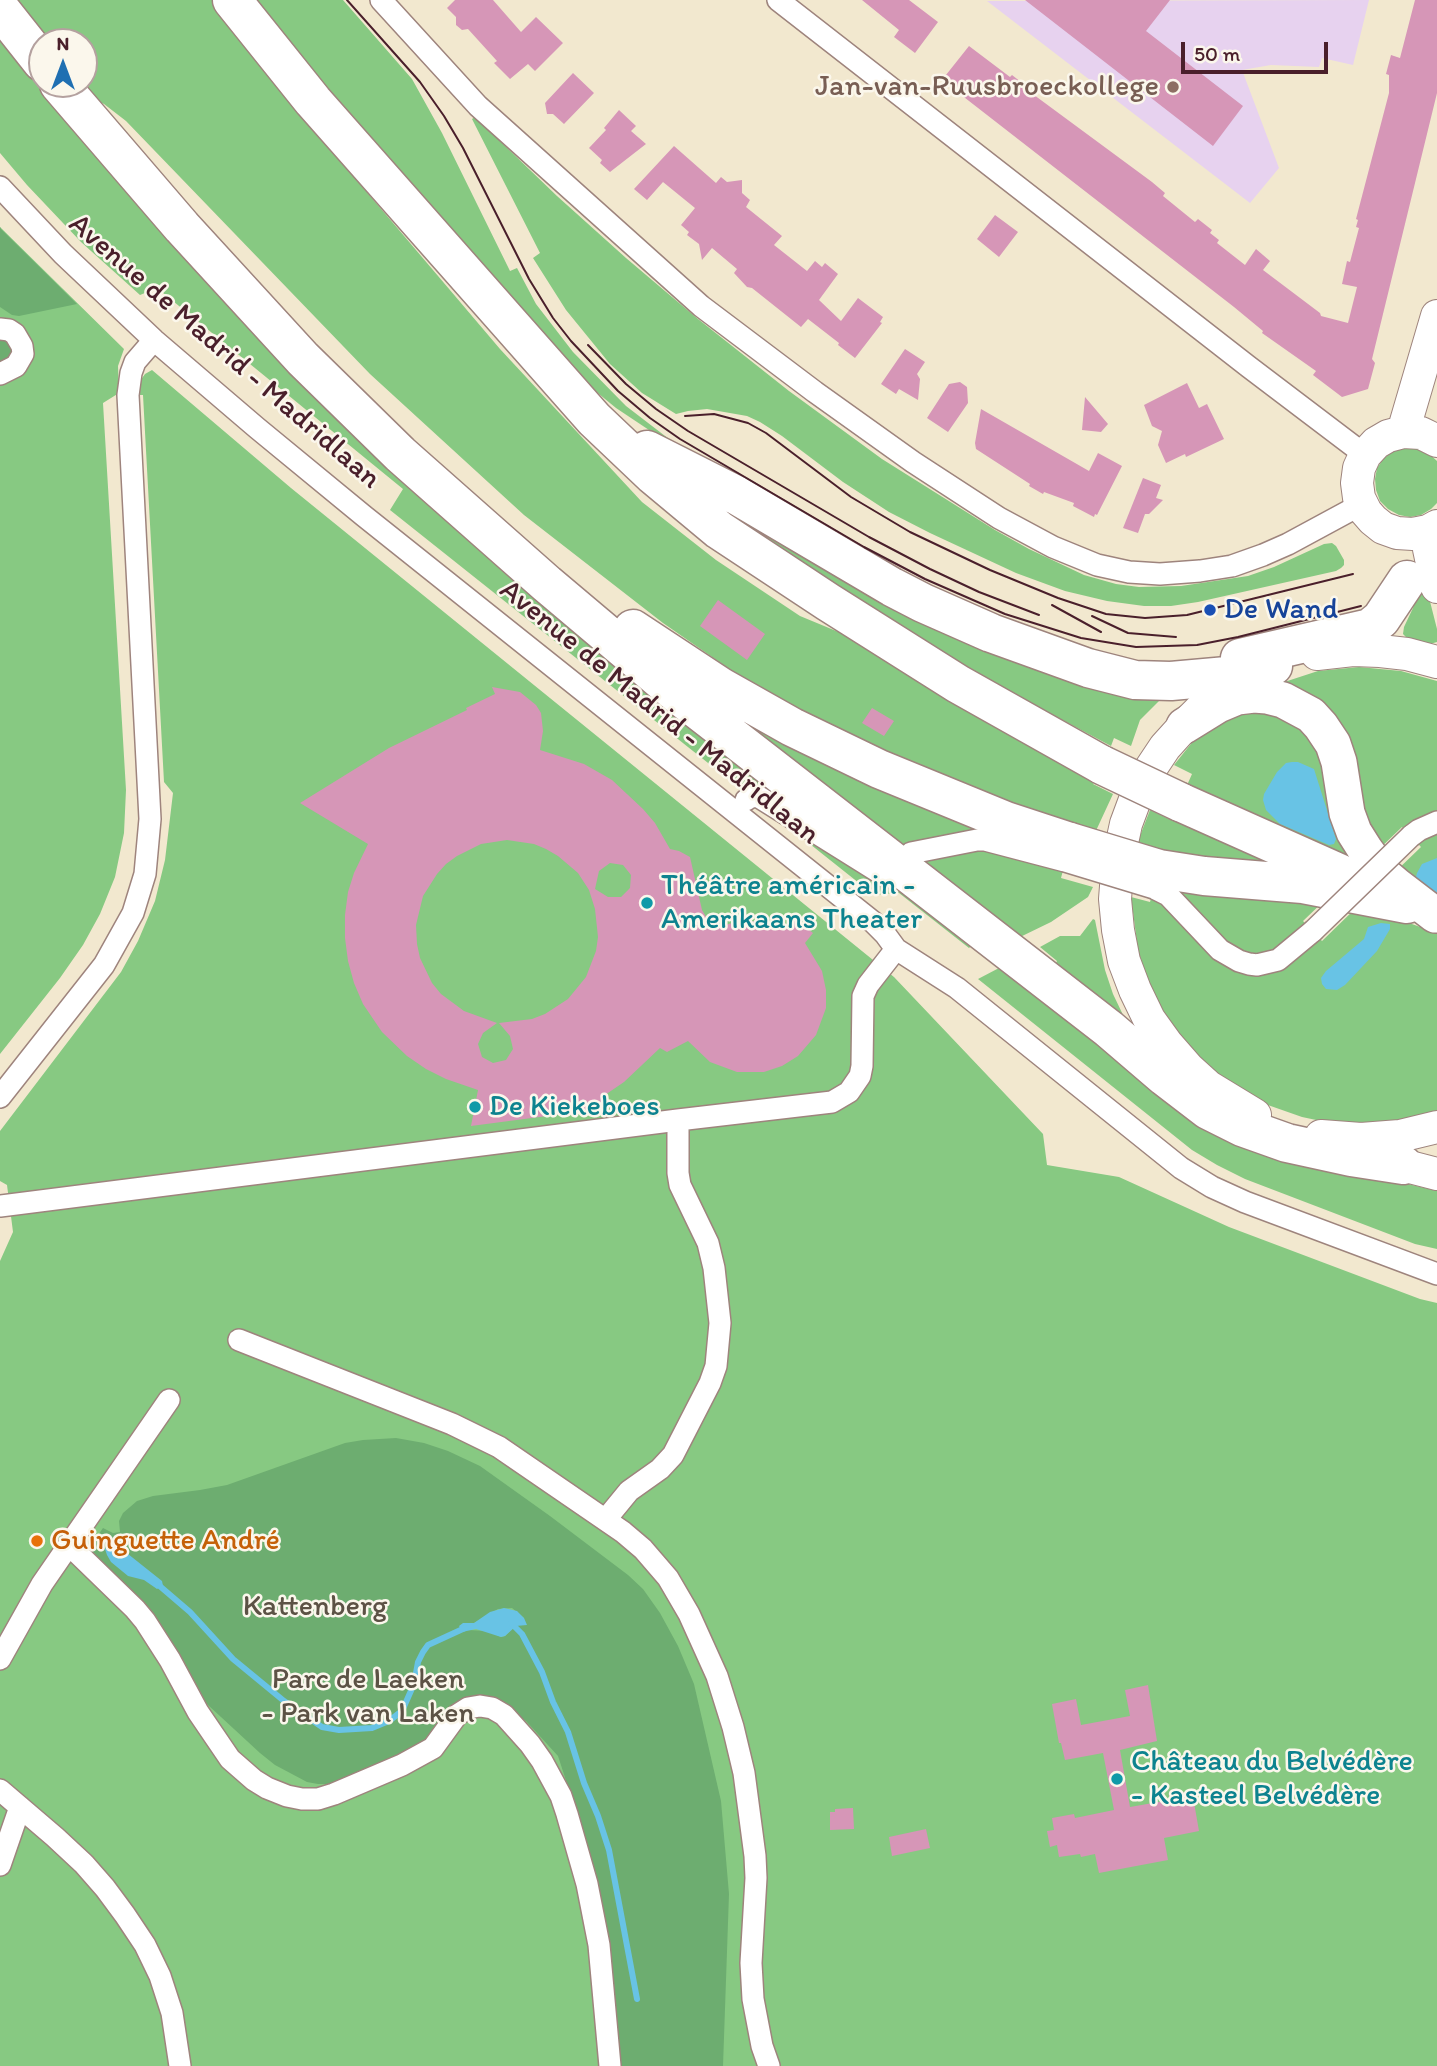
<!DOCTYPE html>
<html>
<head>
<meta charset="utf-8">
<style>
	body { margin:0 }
	#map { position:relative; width:1437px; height:2066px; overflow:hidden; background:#f2e8cf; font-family:Itim,sans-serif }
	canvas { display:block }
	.north { position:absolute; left:28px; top:28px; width:70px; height:70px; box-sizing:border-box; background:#fbf7ec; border:2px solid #b4a19f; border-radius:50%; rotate:0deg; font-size:19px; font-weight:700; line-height:28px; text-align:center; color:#4a1f2b }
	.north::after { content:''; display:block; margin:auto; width:24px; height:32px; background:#1f6fb2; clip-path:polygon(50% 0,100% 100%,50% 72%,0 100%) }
	.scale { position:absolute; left:1181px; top:42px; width:147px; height:32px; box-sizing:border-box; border:4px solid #4a1f2b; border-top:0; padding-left:9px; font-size:21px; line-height:24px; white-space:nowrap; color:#4a1f2b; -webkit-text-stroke:5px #fbf7ec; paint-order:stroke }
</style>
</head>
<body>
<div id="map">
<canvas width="1437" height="2066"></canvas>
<div class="north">N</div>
<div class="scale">50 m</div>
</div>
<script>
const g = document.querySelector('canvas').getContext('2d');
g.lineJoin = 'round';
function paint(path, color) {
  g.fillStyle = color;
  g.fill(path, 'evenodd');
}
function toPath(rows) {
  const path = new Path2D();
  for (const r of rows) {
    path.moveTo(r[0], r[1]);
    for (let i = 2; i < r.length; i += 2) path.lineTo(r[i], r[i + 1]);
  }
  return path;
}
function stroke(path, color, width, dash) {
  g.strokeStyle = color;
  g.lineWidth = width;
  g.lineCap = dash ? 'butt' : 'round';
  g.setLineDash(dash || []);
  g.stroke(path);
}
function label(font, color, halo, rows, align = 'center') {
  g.font = font + ' Itim,sans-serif';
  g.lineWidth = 5;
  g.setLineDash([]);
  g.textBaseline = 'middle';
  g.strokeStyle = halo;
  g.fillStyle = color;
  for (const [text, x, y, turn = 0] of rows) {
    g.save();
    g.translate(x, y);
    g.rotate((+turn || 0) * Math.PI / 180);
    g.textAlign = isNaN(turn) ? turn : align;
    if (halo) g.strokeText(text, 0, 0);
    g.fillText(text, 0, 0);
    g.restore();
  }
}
paint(toPath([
	[1369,0,1353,65,1322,58,1319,67,1271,65,1242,70,1279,168,1250,203,987,1]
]), '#e7d2ef');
paint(toPath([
	[14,0,213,0,326,144,500,349,642,502,716,560,800,616,841,633,1097,775,1093,784,1113,794,1094,835,1072,836,790,708,725,666,663,623,524,515,370,374,126,121,104,104,93,99,84,84,84,42,48,42],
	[255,0,343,0,412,79,442,133,510,271,517,268,536,304,573,352,626,406,669,439,667,442,616,408,577,376,375,146],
	[0,36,41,90,186,253,1103,1036,1404,1183,1437,1191,1437,1249,1415,1244,1245,1179,1217,1165,1192,1150,978,979,999,968,972,945,969,948,899,893,874,895,390,510,403,489,157,288,140,295,81,242,27,185,0,153],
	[475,117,557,196,626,258,698,319,789,391,882,459,995,530,1029,549,1084,575,1116,584,1139,587,1181,586,1248,576,1274,567,1324,544,1332,543,1336,546,1344,560,1344,565,1341,568,1336,571,1198,602,1171,606,1144,606,1107,601,1065,591,1016,573,930,533,889,512,843,482,782,436,760,422,747,416,707,409,688,411,676,414,642,393,610,364,566,310,533,258,540,253,472,119],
	[0,227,124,349,118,366,119,393,103,403,126,790,124,833,115,877,100,914,83,945,60,978,0,1054],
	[152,370,291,488,894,977,1043,1134,1047,1165,1119,1177,1229,1227,1420,1299,1437,1303,1437,2066,0,2066,0,1261,13,1232,7,1185,0,1181,0,1131,121,972,138,941,155,901,165,860,173,793,164,782,143,395,138,395,140,381,145,374],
	[1404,447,1415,447,1426,451,1437,461,1437,503,1431,509,1421,515,1410,517,1399,515,1388,509,1380,501,1376,490,1375,479,1377,468,1384,458,1393,451],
	[744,518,1169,691,1140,720,1131,746,1114,738,1111,746,1014,694,921,639,739,525],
	[1422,570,1437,629,1437,642,1430,644,1408,639,1403,634,1404,627,1413,608],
	[1359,667,1401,671,1437,681,1437,899,1393,874,1421,847,1402,827,1374,854,1348,790,1272,686,1318,671],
	[711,703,1067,855,1061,878,1093,887,1088,897,1051,922,1016,939],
	[1236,708,1307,721,1364,864,1184,792,1192,774,1174,765,1202,730],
	[1150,810,1171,820,1174,813,1287,869,1136,846],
	[1156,880,1327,898,1303,921,1322,941,1359,905,1437,933,1437,1111,1406,1119,1371,1124,1321,1121,1302,1117,1265,1104,1247,1095,1210,1068,1189,1048,1171,1024,1156,1000,1146,975,1138,950,1131,897,1150,902],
	[1093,919,1095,920,1105,970,1113,994,1124,1017,1053,969,1057,961,1040,947,1060,936,1080,936]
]), '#87c982');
paint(toPath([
	[0,227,1,229,77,304,19,316,12,315,0,307],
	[0,338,6,340,12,349,11,358,0,366],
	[396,1438,424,1443,448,1451,480,1466,550,1516,628,1575,643,1589,660,1613,678,1646,694,1684,721,1801,729,1894,723,2066,619,2066,605,1928,589,1851,558,1756,526,1721,495,1700,427,1741,385,1762,333,1784,318,1784,307,1782,275,1765,260,1753,208,1705,92,1555,91,1551,92,1544,103,1528,113,1533,120,1532,119,1521,123,1513,137,1501,153,1496,200,1490,227,1485,345,1443,363,1440],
	[512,1608,524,1618,505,1636,501,1637,487,1631,468,1630,463,1623,474,1623,498,1609]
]), '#6dad70');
paint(toPath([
	[1292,762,1298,762,1314,769,1336,839,1334,844,1329,845,1280,824,1266,810,1263,800,1264,794,1277,772,1286,763],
	[1437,858,1437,893,1417,882,1416,877,1417,873,1422,864],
	[1381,923,1390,924,1390,929,1377,951,1345,985,1337,990,1326,989,1322,984,1321,978,1326,971,1364,939,1368,927],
	[111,1543,123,1550,162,1581,163,1586,157,1589,144,1580,128,1576,111,1562,107,1555,105,1549],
	[504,1608,517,1611,524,1618,527,1625,516,1626,505,1636,501,1637,476,1629,462,1632,459,1626,463,1623,474,1623,490,1612]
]), '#68c3e5');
stroke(toPath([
	[155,1582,190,1612,233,1659,284,1701,322,1727,339,1730,372,1728,389,1721,402,1711,414,1684,418,1662,423,1652,428,1645,465,1628],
	[511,1623,522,1634,542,1672,553,1702,568,1732,584,1783,598,1816,609,1850,637,1999]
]), '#68c3e5', 6);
paint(toPath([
	[455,0,493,0,521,32,536,17,563,43,535,71,528,64,510,79,494,63,497,61,468,29,462,30,456,25,456,17,447,8],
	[862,0,909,0,938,22,915,53,894,37,899,30],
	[1025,0,1170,0,1146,31,1243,106,1213,146],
	[1415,0,1437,0,1437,93,1372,359,1375,363,1368,389,1342,397,1313,375,1316,371,1262,333,1263,331,1234,307,942,80,969,46,1010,77,1012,75,1031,90,1030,92,1152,182,1165,193,1163,196,1195,222,1198,219,1212,230,1210,233,1219,240,1217,243,1245,265,1256,249,1270,261,1263,270,1320,313,1321,316,1348,323,1357,287,1342,284,1347,261,1350,262,1359,228,1356,227,1358,220,1356,219,1389,93,1389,75,1386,74,1391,55,1400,58],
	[573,73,594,93,564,124,553,114,547,114,545,103],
	[619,110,636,126,631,131,646,144,610,172,600,163,602,160,589,148,606,130,604,128],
	[674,146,716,183,721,177,727,182,742,180,742,193,750,200,746,207,782,236,774,245,807,271,815,261,822,267,825,263,838,274,819,300,841,321,858,298,883,317,880,322,882,323,855,358,838,345,839,343,808,319,801,327,752,288,747,287,734,273,737,269,712,248,702,260,699,244,687,235,689,232,681,225,695,208,663,182,647,200,634,189],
	[995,215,1018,232,999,257,977,239],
	[905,349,925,362,917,374,920,379,918,400,899,389,896,394,881,384],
	[960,382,967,387,968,403,948,432,927,418,949,384],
	[1187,383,1199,408,1207,404,1224,439,1186,457,1185,454,1166,463,1158,445,1162,431,1152,426,1144,405],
	[1085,397,1108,424,1101,432,1082,430],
	[981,409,1089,471,1098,453,1122,466,1097,515,1095,514,1094,517,1073,506,1074,503,1044,492,1043,494,1029,486,1030,484,976,449,975,443],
	[1143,478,1161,485,1156,498,1163,500,1149,514,1145,514,1138,533,1123,528],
	[718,600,765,634,747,660,700,626],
	[492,687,520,692,536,705,541,713,543,731,540,750,584,764,612,780,643,809,655,823,670,849,679,851,690,857,702,910,713,929,732,923,750,921,769,923,788,929,795,919,813,933,805,943,822,971,826,990,826,1008,816,1035,798,1056,782,1066,764,1072,737,1072,710,1062,688,1041,667,1052,660,1048,624,1082,602,1097,608,1108,471,1126,478,1090,446,1079,426,1069,407,1056,382,1032,363,1004,354,983,348,961,345,938,345,915,348,892,354,873,368,844,300,803,389,748,467,710,466,708,495,694],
	[507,840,534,844,546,849,558,856,578,873,589,890,595,909,598,937,596,951,586,977,568,999,545,1014,532,1019,499,1023,510,1036,513,1049,506,1060,493,1063,482,1057,478,1044,483,1033,497,1023,464,1011,441,994,432,983,420,958,417,944,416,925,423,896,437,874,446,864,457,856,481,844],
	[610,863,623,865,631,875,630,888,621,897,608,897,595,889,599,871],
	[872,708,894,721,884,736,862,723],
	[1148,1685,1157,1741,1120,1750,1130,1807,1170,1800,1169,1795,1192,1791,1199,1831,1164,1838,1168,1860,1099,1873,1095,1854,1081,1857,1080,1854,1059,1857,1057,1845,1050,1847,1047,1831,1054,1830,1052,1818,1074,1814,1075,1818,1114,1810,1103,1753,1065,1760,1061,1743,1059,1743,1052,1704,1076,1699,1081,1725,1130,1716,1125,1690],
	[853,1808,854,1829,830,1830,830,1812,835,1812,835,1809],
	[926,1829,930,1848,892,1856,889,1837]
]), '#d696b7');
const street = toPath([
	[381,0,478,106,701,306,815,392,913,462,999,518,1053,547,1097,565,1129,572,1160,574,1200,571,1232,566,1263,555,1288,544,1362,504],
	[778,0,1249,367,1365,455],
	[0,187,63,254,154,340,257,428,364,516,873,922,885,934,896,949,957,988,1181,1168,1212,1187,1245,1202,1437,1274],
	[0,329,9,330,15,334,22,346,23,354,16,366,0,374],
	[746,800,752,796,759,797,887,877,893,876,911,853,977,840,985,840,1065,861],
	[1411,836,1419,830,1437,822],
	[1154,888,1168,895,1220,950,1239,961,1249,964,1257,965,1278,960,1313,931],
	[0,1097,104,965,133,913,145,874,150,819,128,395,131,373,135,362,154,340],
	[0,1206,678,1120,832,1102,849,1092,860,1076,862,1066,863,996,868,985,896,949],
	[239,1340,452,1424,499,1447,623,1532,643,1549,668,1578,689,1614,717,1676,733,1727,744,1773,755,1856,756,1878,751,1963,753,1999,762,2046,769,2066],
	[606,1519,629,1491,660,1469,673,1455,710,1383,716,1366,720,1323,714,1268,708,1243,680,1185,678,1173,678,1120],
	[69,1545,135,1609,145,1621,170,1660,198,1712,230,1759,254,1780,267,1788,287,1796,302,1799,318,1799,334,1794,402,1765,433,1748,457,1715,468,1708,480,1706,492,1708,504,1715,530,1744,542,1761,561,1796,567,1814,587,1884,599,1945,610,2066],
	[0,1659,42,1584,169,1400],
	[0,1790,55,1837,84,1864,105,1888,125,1915,145,1945,160,1976,172,2013,180,2066],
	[0,1865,20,1807]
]);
const secondary = toPath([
	[1403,432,1437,316],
	[1437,441,1421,433,1403,432,1388,436,1376,443,1365,455,1359,468,1357,483,1359,498,1366,512,1373,520,1383,528,1397,533,1413,534,1428,531,1437,526],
	[1428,531,1429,549,1437,587],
	[1317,654,1353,650,1380,651,1407,654,1437,662],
	[1202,708,1184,726,1165,747,1149,771,1136,797,1126,824,1118,861,1115,899,1118,930,1124,961,1135,990,1149,1019,1167,1044,1188,1068,1209,1087,1255,1115],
	[1321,1136,1361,1139,1400,1136,1437,1127],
	[1379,1159,1437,1174]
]);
const primary = toPath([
	[1184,726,1218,705,1237,697,1254,695,1267,696,1283,700,1311,715,1321,726,1333,744,1339,762,1347,813,1354,832,1366,851,1383,874,1396,885,1435,915]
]);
const highway = toPath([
	[232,0,313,101,594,419,653,475,719,530,828,602,958,684,1102,765],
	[0,9,42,62],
	[59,84,182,227,303,359,400,454,547,584,681,697,1109,1029,1165,1077,1208,1110,1242,1127,1287,1143,1351,1157,1403,1165],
	[647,450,736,495,892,587,923,603,991,633,1088,668,1135,680,1171,681,1227,676,1273,666],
	[633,629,721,687,792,727,879,769,1006,821,1070,842],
	[1240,658,1370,628,1381,619,1407,580],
	[1180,802,1348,877],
	[1159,869,1204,876,1303,884,1407,904]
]);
stroke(street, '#9e847d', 24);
stroke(secondary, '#9e847d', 34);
stroke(primary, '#9e847d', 38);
stroke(highway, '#9e847d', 41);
stroke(street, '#fff', 21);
stroke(secondary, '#fff', 32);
stroke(primary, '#fff', 35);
stroke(highway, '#fff', 38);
stroke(toPath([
	[347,0,420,82,444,116,463,148,529,279,553,318,571,341,618,391,650,418,680,439,864,547,925,579,1005,614,1081,638,1136,647,1197,645,1238,637,1361,606],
	[588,345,626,384,656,409,688,431,869,537,930,569,979,592,1039,615],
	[685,416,714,414,748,423,766,433,851,497,910,532,990,570,1058,598,1106,614,1145,618,1187,615,1353,574],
	[1052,605,1101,632],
	[1092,616,1128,633,1176,637]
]), '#4a1f2b', 2);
const streetBridge = toPath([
	[1065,861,1154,888],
	[1313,931,1411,836]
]);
const highwayBridge = toPath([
	[1102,765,1180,802],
	[1070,842,1159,869]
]);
stroke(streetBridge, '#9e847d', 24, []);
stroke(highwayBridge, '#9e847d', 41, []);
stroke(streetBridge, '#fff', 21);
stroke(highwayBridge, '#fff', 38);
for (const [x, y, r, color] of [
	[1173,87,7,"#8d6e63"],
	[1210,610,7,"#1a4fb4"],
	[647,903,7,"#0f9aa8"],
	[475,1107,7,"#0f9aa8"],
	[37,1541,7,"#e8710a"],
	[1117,1779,7,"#0f9aa8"]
]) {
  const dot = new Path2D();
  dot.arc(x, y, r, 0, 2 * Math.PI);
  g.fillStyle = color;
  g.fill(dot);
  stroke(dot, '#fbf7ec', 2.5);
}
label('30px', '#785e54', '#fbf7ec', [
	["Jan-van-Ruusbroeckollege",1159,87]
], 'right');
label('30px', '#4a1f2b', '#fbf7ec', [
	["Avenue de Madrid - Madridlaan",224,352,41],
	["Avenue de Madrid - Madridlaan",659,713,39]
]);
label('30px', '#164399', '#fbf7ec', [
	["De Wand",1224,610]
], 'left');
label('30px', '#0d838f', '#fbf7ec', [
	["Théâtre américain -",661,886],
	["Amerikaans Theater",661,920],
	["De Kiekeboes",489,1107],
	["Château du Belvédère",1131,1762],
	["- Kasteel Belvédère",1131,1796]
], 'left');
label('30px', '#c56008', '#fbf7ec', [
	["Guinguette André",51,1541]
], 'left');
label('30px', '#5c5245', '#fbf7ec', [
	["Kattenberg",315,1607],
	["Parc de Laeken",368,1680],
	["- Park van Laken",368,1714]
]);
</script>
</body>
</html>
